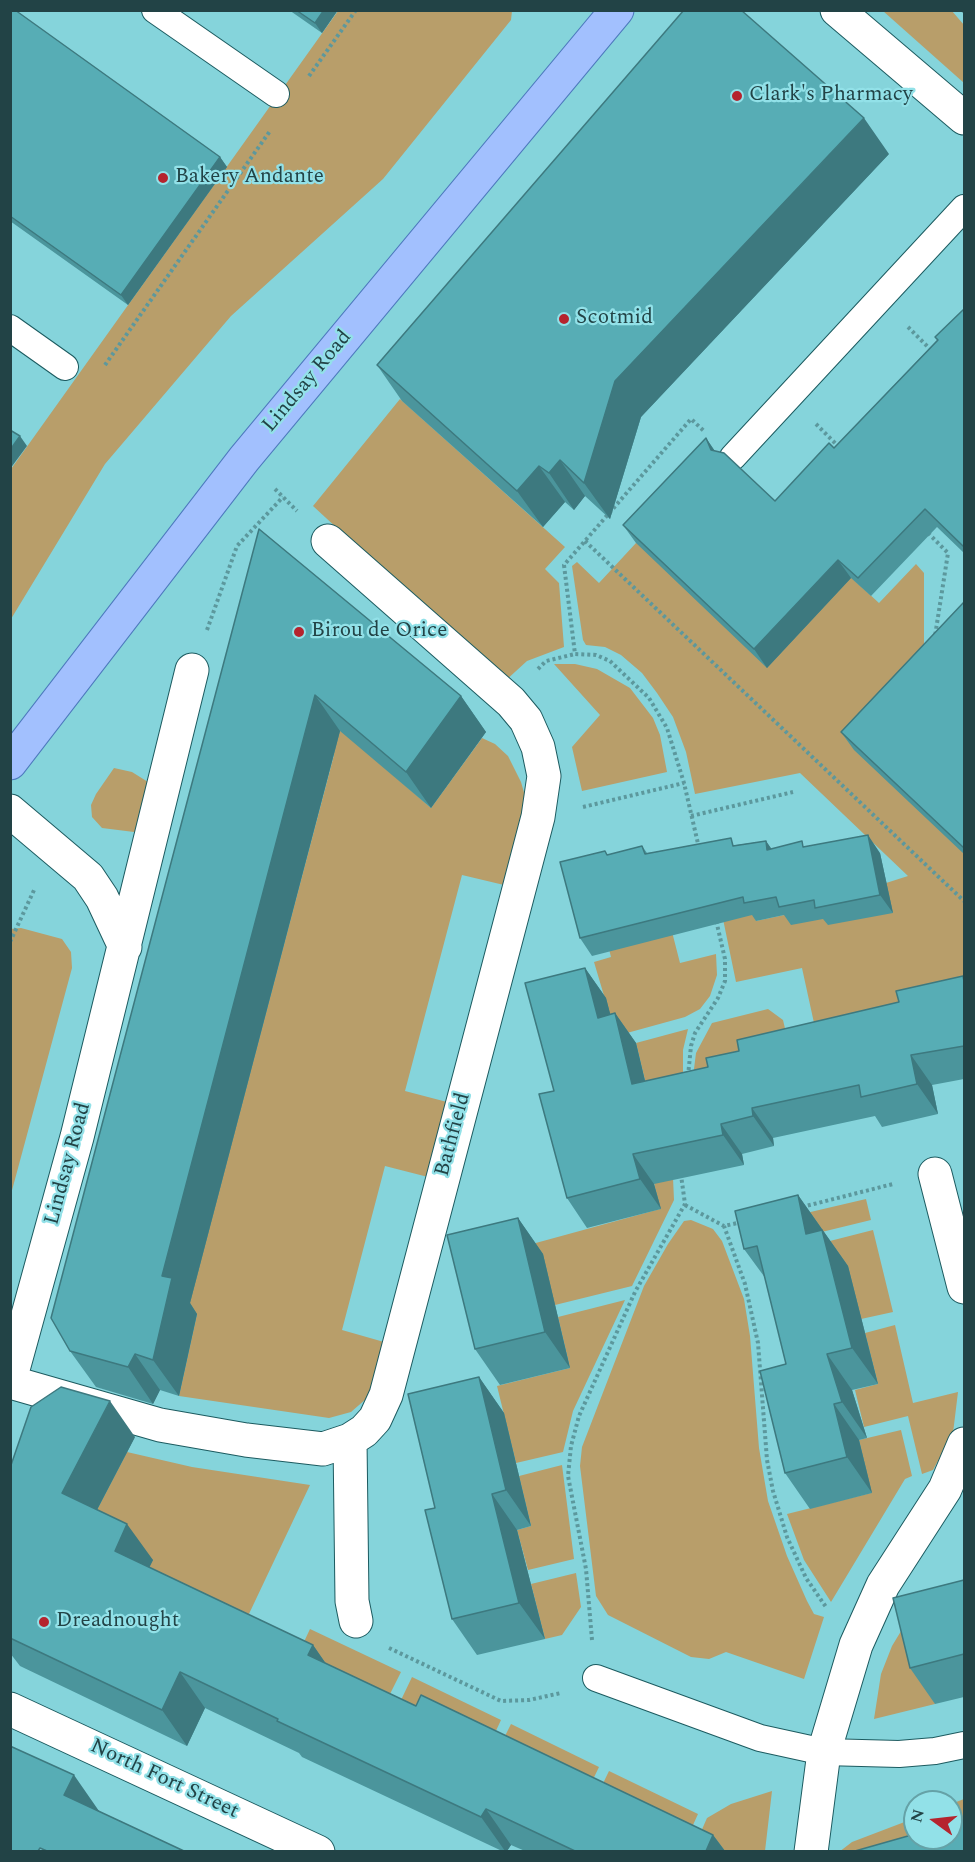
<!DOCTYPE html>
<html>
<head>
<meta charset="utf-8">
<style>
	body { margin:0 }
	#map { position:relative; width:975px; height:1862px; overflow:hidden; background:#85d4db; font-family:Spectral,serif }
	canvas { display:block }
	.frame { position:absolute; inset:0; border:12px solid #224346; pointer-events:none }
	.north { position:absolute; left:903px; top:1790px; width:60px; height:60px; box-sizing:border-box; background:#92e1e8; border:2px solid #65a2a7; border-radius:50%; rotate:285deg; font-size:16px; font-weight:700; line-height:24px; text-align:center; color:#224346 }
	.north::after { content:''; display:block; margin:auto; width:21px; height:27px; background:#b5242e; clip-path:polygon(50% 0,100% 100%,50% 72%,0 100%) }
</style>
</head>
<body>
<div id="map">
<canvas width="975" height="1862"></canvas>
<div class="frame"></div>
<div class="north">N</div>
</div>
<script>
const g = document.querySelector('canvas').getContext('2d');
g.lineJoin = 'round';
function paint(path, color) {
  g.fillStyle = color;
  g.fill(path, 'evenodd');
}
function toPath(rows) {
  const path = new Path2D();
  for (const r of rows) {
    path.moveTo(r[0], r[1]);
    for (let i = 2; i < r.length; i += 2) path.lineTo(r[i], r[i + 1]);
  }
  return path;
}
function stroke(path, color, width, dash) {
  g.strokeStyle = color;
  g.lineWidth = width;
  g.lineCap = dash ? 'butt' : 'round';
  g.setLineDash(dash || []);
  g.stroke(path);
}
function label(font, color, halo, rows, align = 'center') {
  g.font = font + ' Spectral,serif';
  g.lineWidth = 4.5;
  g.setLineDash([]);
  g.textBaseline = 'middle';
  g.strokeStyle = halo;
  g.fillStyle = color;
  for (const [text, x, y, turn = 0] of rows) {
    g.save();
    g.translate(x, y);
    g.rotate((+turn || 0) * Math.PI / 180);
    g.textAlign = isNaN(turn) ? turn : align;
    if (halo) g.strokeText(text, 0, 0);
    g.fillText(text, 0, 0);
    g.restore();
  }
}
paint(toPath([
	[338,11,512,11,511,20,383,179,231,316,105,464,11,619,11,469],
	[883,11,952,11,964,25,964,83],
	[400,399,565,547,545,569,559,583,564,647,527,661,504,682,313,506],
	[636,543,842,569,879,603,916,564,924,573,924,650,964,854,964,994,821,1055,802,968,736,982,723,919,755,913,756,921,789,914,908,876,800,773,695,794,686,752,673,717,657,693,642,673,621,655,605,647,586,645,583,640,572,566,577,562,599,583],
	[554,664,575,664,597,669,630,688,653,718,660,735,667,772,582,791,572,747,600,715],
	[335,724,431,808,482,738,495,744,508,756,521,782,527,803,504,885,462,875,405,1091,447,1102,428,1177,385,1166,342,1330,384,1342,371,1392,366,1399,351,1412,329,1418,179,1396,197,1314,187,1312,334,755],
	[114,768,132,772,148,782,141,828,134,832,102,828,92,817,91,805,96,794],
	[670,924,680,963,716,954,717,975,710,996,700,1009,685,1017,616,1036,594,962,611,957,609,949],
	[21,928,62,939,71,952,72,968,11,1194,10,929],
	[768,1009,783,1020,793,1062,693,1077,696,1053,712,1023],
	[688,1029,683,1050,683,1084,650,1101,636,1043],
	[648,1157,673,1178,674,1200,632,1286,555,1305,470,1261,660,1209],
	[866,1199,871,1220,760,1247,755,1225],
	[691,1220,713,1229,722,1241,744,1299,750,1336,759,1448,768,1501,787,1556,807,1601,814,1614,824,1617,804,1679,726,1652,709,1659,691,1657,608,1615,596,1596,580,1466,582,1447,644,1286,668,1244,684,1221],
	[873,1230,893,1312,861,1319,826,1242],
	[625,1300,573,1411,563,1452,516,1463,497,1386,570,1368,558,1317],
	[895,1325,913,1403,958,1392,953,1433,933,1470,922,1474,908,1416,864,1427,855,1390,878,1384,865,1333],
	[901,1430,912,1476,905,1479,831,1602,804,1560,787,1514,871,1493,859,1440],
	[127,1452,192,1467,310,1485,239,1635,73,1556],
	[562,1465,574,1559,528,1570,517,1530,531,1526,519,1476],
	[576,1573,581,1607,562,1635,545,1639,531,1584],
	[912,1613,935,1704,874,1719,881,1674,892,1646],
	[310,1629,401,1672,380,1714,295,1661],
	[412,1677,501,1720,487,1750,392,1719],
	[511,1724,599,1767,584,1798,495,1756],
	[609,1771,698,1814,684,1845,594,1802],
	[772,1791,765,1851,693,1850,707,1818,731,1804],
	[964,1799,964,1851,839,1852,852,1842,915,1818,915,1838,951,1838,951,1804]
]), '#b89e6a');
const lane = toPath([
	[155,10,276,94],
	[10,328,65,367],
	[733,457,964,208],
	[596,1678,760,1738,824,1752,899,1754,935,1751,964,1745]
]);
const street = toPath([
	[837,10,964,118],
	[328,541,511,702,526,720,538,747,544,776,538,817,386,1395,375,1419,364,1431,350,1440,352,1601,356,1621],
	[10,811,88,877,102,898,125,947],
	[935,1174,964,1287],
	[10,1380,77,1137,192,670],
	[10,1382,160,1425,246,1440,323,1449,350,1440],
	[10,1709,318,1852],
	[811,1852,824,1752,856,1645,883,1585,945,1489,964,1444]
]);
const primary = toPath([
	[10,763,244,459,617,10]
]);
stroke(lane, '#1c5b60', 28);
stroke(street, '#1c5b60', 35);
stroke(primary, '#4d79bd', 35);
stroke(toPath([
	[963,10,964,12],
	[309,76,356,10],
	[908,327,932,351],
	[105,365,270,131],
	[816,424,841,449],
	[275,489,297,511],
	[928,533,948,553,935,636],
	[585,541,964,901],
	[207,630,237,546,283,497],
	[538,669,546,661,575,654],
	[583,807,684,783],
	[691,816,793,792],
	[699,848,684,783,667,728,649,698,610,661,596,655,575,654,564,565,691,419,704,431],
	[10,942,35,888],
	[688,1076,691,1046,695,1033,718,998,725,981,725,959,716,920],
	[685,1205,724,1226],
	[802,1207,893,1184],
	[742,1222,724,1226,745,1284,758,1343,767,1460,773,1491,787,1537,806,1578,826,1607],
	[592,1640,586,1569,568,1476,571,1446,579,1416,635,1292,685,1204,681,1175],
	[389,1648,501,1701,529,1700,561,1693]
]), '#5c989d', 4, [3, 3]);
stroke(lane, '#fff', 26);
stroke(street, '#fff', 33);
stroke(primary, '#a2c0fe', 33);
paint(toPath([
	[10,10,220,157,227,167,128,305,10,221],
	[289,10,338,10,322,33],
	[889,154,641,417,610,519,585,496,574,510,565,502,543,527,402,401,377,365],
	[964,309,964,553,937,527,871,596,851,578,767,668,636,543,623,525,706,438,715,451,775,501,834,448,937,340,935,337],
	[259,529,461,696,486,732,431,808,340,731,190,1303,197,1314,179,1396,160,1390,153,1404,96,1387,70,1351],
	[964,602,964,854,854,750,841,732],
	[766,841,771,849,805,846,880,853,893,913,828,925,823,919,791,925,784,915,756,921,752,915,592,956,580,938,608,855,642,846,647,853,736,845],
	[585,968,606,998,610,1014,615,1013,636,1043,645,1081,708,1067,739,1051,899,1002,963,976,964,978,964,1079,932,1085,938,1114,882,1127,875,1116,773,1138,774,1146,742,1154,744,1165,654,1184,661,1209,587,1228,567,1198,554,1091],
	[798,1195,848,1266,878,1384,852,1390,867,1438,859,1440,872,1493,810,1509,785,1473,786,1364,766,1279,744,1249],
	[518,1218,543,1254,570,1368,500,1385,475,1349],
	[479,1377,504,1413,531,1526,517,1530,545,1639,477,1655,452,1619,435,1508],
	[135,1437,97,1510,153,1560,149,1567,313,1645,326,1664,416,1706,713,1835,725,1851,525,1851,511,1845,507,1851,502,1851,302,1757,299,1753,205,1708,187,1746,20,1666,10,1653,10,1468],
	[964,1580,964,1697,935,1704,910,1668]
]), '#4b959c');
paint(toPath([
	[324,10,338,10,322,33,315,23],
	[864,118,889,154,641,417,610,519,584,483,615,381],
	[220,157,227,167,128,305,121,295],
	[20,436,27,446,10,469,10,450],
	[706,438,718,456,711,450],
	[560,460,585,496,574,510,549,473],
	[539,466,565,502,543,527,517,491],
	[838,560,851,578,767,668,754,649],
	[315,695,340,731,190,1303,197,1314,179,1396,153,1360,162,1276],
	[461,696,486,732,431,808,406,772],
	[868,835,880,853,893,913,880,895],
	[766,841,778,858,767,850],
	[585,968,606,998,619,1047,598,1018],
	[615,1013,636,1043,653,1114,632,1084],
	[911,1055,932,1085,938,1114,917,1084],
	[752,1108,773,1138,774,1146,753,1116],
	[721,1124,742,1154,744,1165,723,1135],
	[633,1154,654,1184,661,1209,640,1179],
	[798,1195,848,1266,878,1384,852,1348,806,1234],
	[518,1218,543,1254,570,1368,545,1332],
	[135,1354,160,1390,153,1404,128,1367],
	[827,1354,852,1390,867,1438,842,1402],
	[479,1377,504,1413,531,1526,506,1490],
	[110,1401,135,1437,87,1529,62,1493],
	[834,1404,859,1440,872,1493,847,1457],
	[492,1494,517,1530,545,1639,519,1603],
	[127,1524,153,1560,140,1587,115,1551],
	[313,1645,338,1681,308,1655],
	[180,1672,205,1708,187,1746,162,1710],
	[74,1775,99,1811,89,1831,64,1795],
	[486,1809,511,1845,507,1851,505,1851,481,1817],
	[713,1835,725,1851,706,1851]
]), '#3d797f');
const building = toPath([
	[10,10,15,10,220,157,121,295,10,216,10,10],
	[296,10,324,10,315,23,296,10],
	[684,10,741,10,864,118,615,381,584,483,560,460,549,473,539,466,517,491,377,365,684,10],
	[964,309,964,547,925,509,858,578,838,560,754,649,623,525,706,438,711,450,724,453,775,501,829,443,834,448,938,340,935,337,964,309],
	[10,430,20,436,10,450,10,430],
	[259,529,461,696,406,772,315,695,162,1276,172,1278,153,1360,135,1354,128,1367,70,1351,51,1318,259,529],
	[964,602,964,848,841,732,964,602],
	[868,835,880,895,815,908,814,900,779,907,776,897,744,903,743,897,580,938,560,862,605,851,607,855,642,846,645,854,731,838,733,846,766,841,767,850,802,841,803,847,868,835],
	[585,968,598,1018,615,1013,632,1084,708,1067,706,1058,739,1051,737,1040,899,1002,896,991,963,976,964,981,964,1046,911,1055,917,1084,861,1097,859,1085,752,1108,753,1116,721,1124,723,1135,633,1154,640,1179,567,1198,539,1094,554,1091,525,983,585,968],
	[798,1195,806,1234,822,1230,852,1348,827,1354,842,1402,834,1404,847,1457,785,1473,760,1371,786,1364,757,1246,744,1249,735,1211,798,1195],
	[518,1218,545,1332,475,1349,447,1235,518,1218],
	[479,1377,506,1490,492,1494,519,1603,452,1619,425,1510,435,1508,408,1394,479,1377],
	[61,1387,110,1401,62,1493,127,1524,115,1551,313,1645,308,1655,416,1706,421,1695,713,1835,706,1851,575,1851,486,1809,481,1817,277,1721,278,1719,180,1672,162,1710,10,1638,10,1468,31,1407,61,1387],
	[964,1580,964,1654,910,1668,893,1598,964,1580],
	[10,1746,74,1775,64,1795,184,1851,47,1851,40,1848,38,1851,10,1851,10,1746],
	[964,1820,964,1851,855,1851,915,1834,915,1838,951,1838,951,1824,964,1820]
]);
paint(building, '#57adb5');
stroke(building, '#3d797f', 1.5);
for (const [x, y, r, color] of [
	[737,96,6,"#b5242e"],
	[163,178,6,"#b5242e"],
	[564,319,6,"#b5242e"],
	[299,632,6,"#b5242e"],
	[44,1622,6,"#b5242e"]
]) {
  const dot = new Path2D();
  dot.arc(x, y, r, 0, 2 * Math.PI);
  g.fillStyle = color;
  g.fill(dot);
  stroke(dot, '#92e1e8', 2);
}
label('21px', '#224346', '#92e1e8', [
	["Clark's Pharmacy",749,96],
	["Bakery Andante",175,178],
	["Scotmid",576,319],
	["Birou de Orice",311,632],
	["Dreadnought",56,1622]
], 'left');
label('21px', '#224346', '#92e1e8', [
	["Lindsay Road",308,382,-50],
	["Bathfield",454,1135,-75],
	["Lindsay Road",69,1164,-75],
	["North Fort Street",164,1780,25]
]);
</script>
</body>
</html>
